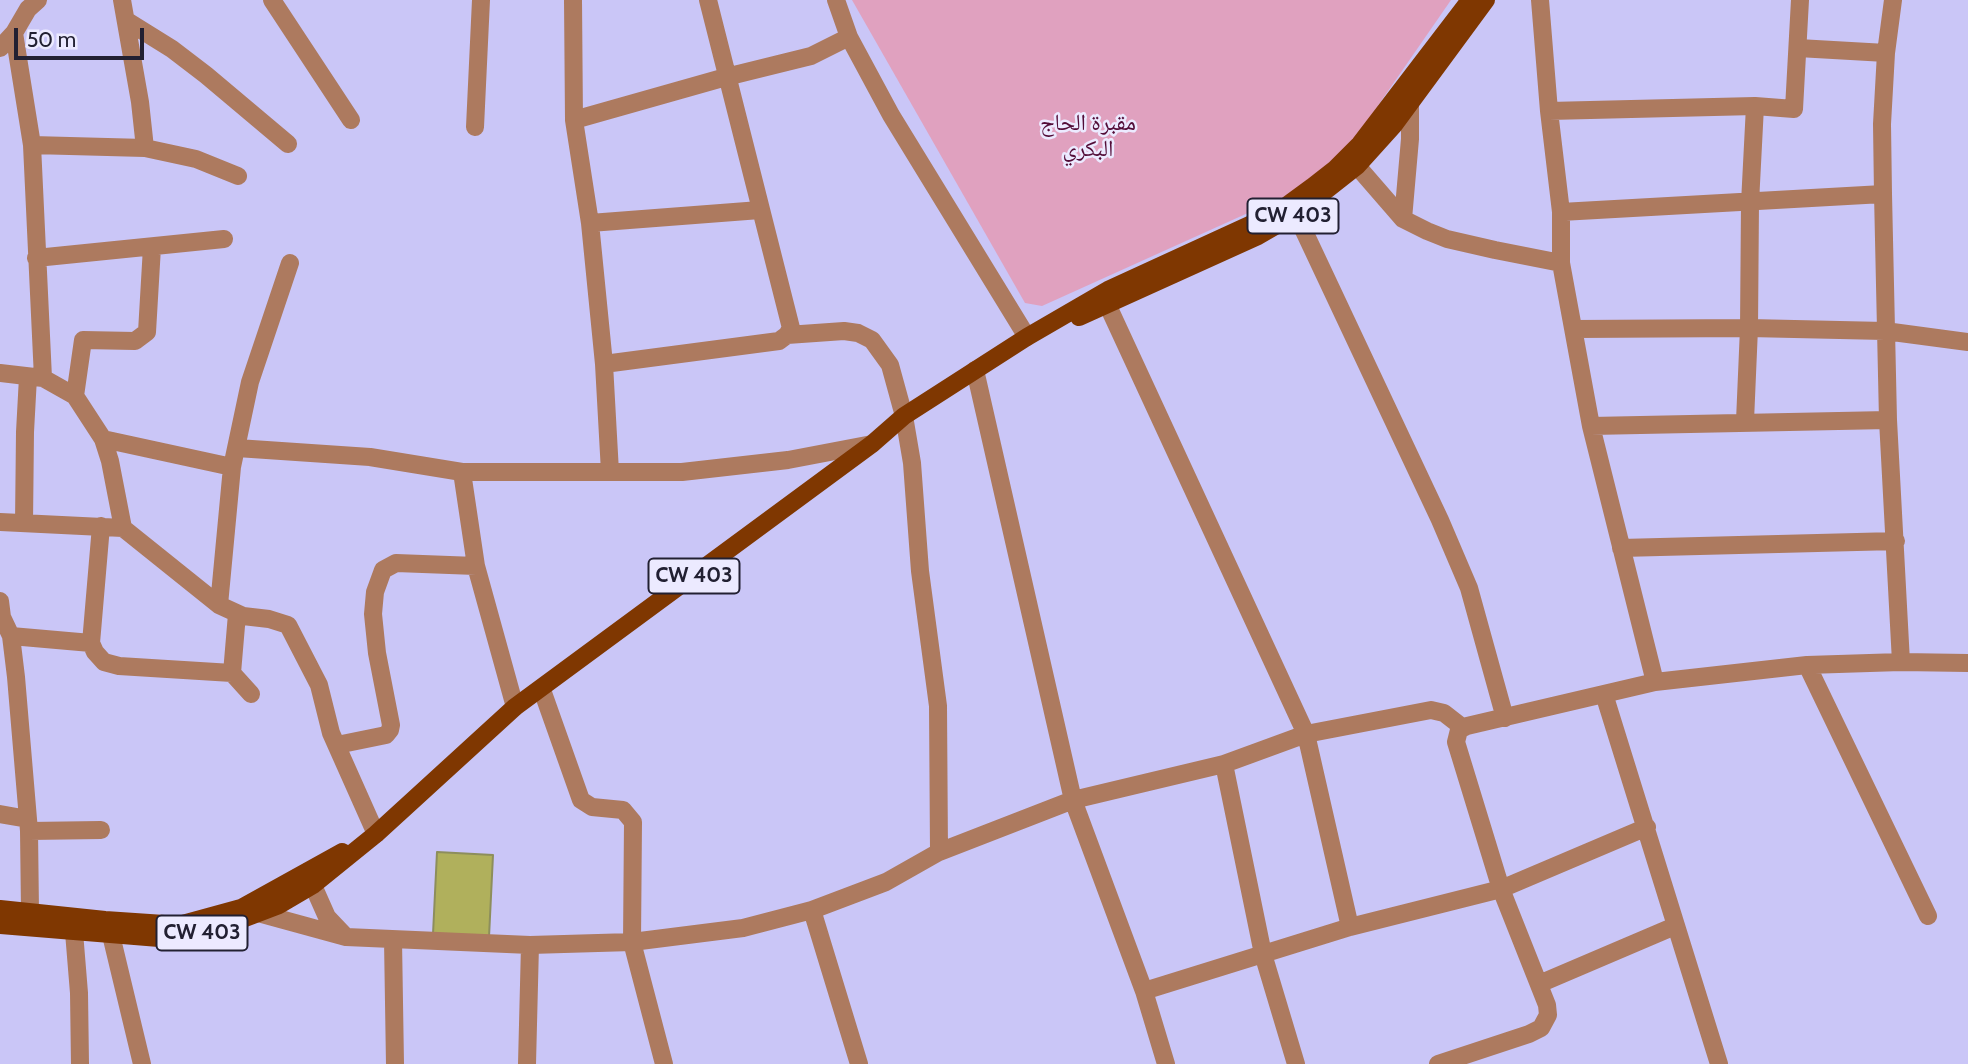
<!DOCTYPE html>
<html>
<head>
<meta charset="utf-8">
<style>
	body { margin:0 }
	#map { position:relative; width:1968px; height:1064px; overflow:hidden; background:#cac6f7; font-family:Cabin,sans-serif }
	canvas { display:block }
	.scale { position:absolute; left:14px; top:28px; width:130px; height:32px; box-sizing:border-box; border:4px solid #222032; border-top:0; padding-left:9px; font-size:21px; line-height:24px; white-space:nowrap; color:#222032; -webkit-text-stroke:5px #eceaff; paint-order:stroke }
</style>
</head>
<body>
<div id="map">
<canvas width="1968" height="1064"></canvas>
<div class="scale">50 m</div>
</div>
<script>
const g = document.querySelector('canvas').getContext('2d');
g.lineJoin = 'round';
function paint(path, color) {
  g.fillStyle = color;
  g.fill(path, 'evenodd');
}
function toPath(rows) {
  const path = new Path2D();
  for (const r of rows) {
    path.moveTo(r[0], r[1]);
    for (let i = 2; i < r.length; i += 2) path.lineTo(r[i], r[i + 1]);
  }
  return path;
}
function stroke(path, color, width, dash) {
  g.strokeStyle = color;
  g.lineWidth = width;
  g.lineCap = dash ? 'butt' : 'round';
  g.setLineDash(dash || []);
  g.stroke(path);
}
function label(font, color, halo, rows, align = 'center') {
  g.font = font + ' Cabin,"Noto Naskh Arabic",sans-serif';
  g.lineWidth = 5;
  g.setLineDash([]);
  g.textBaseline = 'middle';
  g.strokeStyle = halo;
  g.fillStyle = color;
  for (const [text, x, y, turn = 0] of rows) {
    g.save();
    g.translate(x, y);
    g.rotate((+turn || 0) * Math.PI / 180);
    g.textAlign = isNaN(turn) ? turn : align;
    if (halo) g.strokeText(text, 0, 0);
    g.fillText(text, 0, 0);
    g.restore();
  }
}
paint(toPath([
	[852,0,1451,0,1350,146,1290,194,1042,306,1025,303]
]), '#e0a1bf');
const building = toPath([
	[437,852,493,855,489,937,433,934,437,852]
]);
paint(building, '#b0b05c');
stroke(building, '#8d8e5c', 2);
stroke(toPath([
	[122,0,140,102,145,148],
	[272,0,351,120],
	[573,0,574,120,590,223,604,364,610,472],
	[836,0,849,37,891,115,1027,337],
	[1540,0,1549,111,1561,212,1561,263,1591,426,1655,682],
	[1893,0,1886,53,1882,124,1883,194,1888,420,1901,662],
	[127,21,172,49,206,75,288,144],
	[14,33,32,145,43,378],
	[0,48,14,33,28,9,38,0],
	[1798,48,1886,53],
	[1755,106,1794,109,1800,0],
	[1549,111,1755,106,1750,203,1749,328,1745,421],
	[574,120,726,77,811,56,849,37],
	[475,127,481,0],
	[32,145,145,148,196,159,238,176],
	[1357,166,1403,219,1427,231,1447,239,1495,250,1561,263],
	[1561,212,1883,194],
	[1296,214,1440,520,1469,588,1505,718],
	[1403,219,1410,139,1410,105],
	[590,223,760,210],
	[36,258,224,239],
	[1108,306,1306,734,1350,927],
	[1575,329,1749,328,1885,331,1968,342],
	[787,335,844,331,858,333,872,340,890,365,904,416,912,463,920,571,938,706,939,852],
	[604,364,779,341,787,335,791,328,708,0],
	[975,370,1073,800,1144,991,1166,1064],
	[0,373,43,378,75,396,103,439,110,461,123,528,219,605,243,616,269,619,288,625,319,685,331,733,376,834],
	[75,396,83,340,135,341,147,332,152,247],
	[1591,426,1888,420],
	[103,439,232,467],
	[237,448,370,457,462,472,682,472,788,460,872,444],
	[462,472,476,566,515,707],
	[0,522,123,528],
	[24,523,25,432,28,377],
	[1621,548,1896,541],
	[0,601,2,617,11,636,16,677,29,831,30,911],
	[219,605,232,467,250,382,290,263],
	[11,636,91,643,95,652,104,662,119,666,232,673,237,614],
	[91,643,101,526],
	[1807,665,1928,916],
	[232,673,251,694],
	[542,690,581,800,592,807,623,810,633,822,632,942,664,1064],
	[1604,694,1719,1064],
	[337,745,386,735,390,730,391,725,377,653,373,614,375,592,383,570,396,563,476,566],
	[1224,764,1263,954,1296,1064],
	[0,814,28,819],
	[29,831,101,830],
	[307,872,327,917,346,937],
	[812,910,859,1064],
	[251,911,346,937,530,945,632,942,743,928,812,910,886,882,939,852,1073,800,1224,764,1306,734,1431,710,1444,713,1462,727],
	[74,932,79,993,80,1064],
	[111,935,142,1064],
	[393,940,395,1064],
	[1539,984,1675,926],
	[1144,991,1350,927,1501,889,1647,827],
	[527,1064,530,945],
	[1438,1064,1529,1034,1541,1028,1548,1015,1547,1005,1501,889,1456,742,1459,730,1467,726,1655,682,1807,665,1901,662,1968,663]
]), '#ad7a5f', 18);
stroke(toPath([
	[1079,317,1258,236,1296,214,1357,166,1394,125,1486,0],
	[0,909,105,920,179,925,241,908,342,852],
	[0,925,159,938,186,936,208,932,279,905,313,885,376,834,515,707,872,444,904,416,1027,337,1108,290,1254,223,1282,209,1312,187,1335,169,1360,144,1470,0]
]), '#7f3701', 18);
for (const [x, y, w] of [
	[1293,216,91],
	[694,576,91],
	[202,933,91]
]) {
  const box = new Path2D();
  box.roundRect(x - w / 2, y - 17.5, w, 35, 5);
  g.fillStyle = '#eceaff';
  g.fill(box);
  stroke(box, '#222032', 2);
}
label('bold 21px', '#222032', null, [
	["CW 403",1293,216],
	["CW 403",694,576],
	["CW 403",202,933]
]);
label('23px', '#520c37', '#eceaff', [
	["مقبرة الحاج",1088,123],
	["البكري",1088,149]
]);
</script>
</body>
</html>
